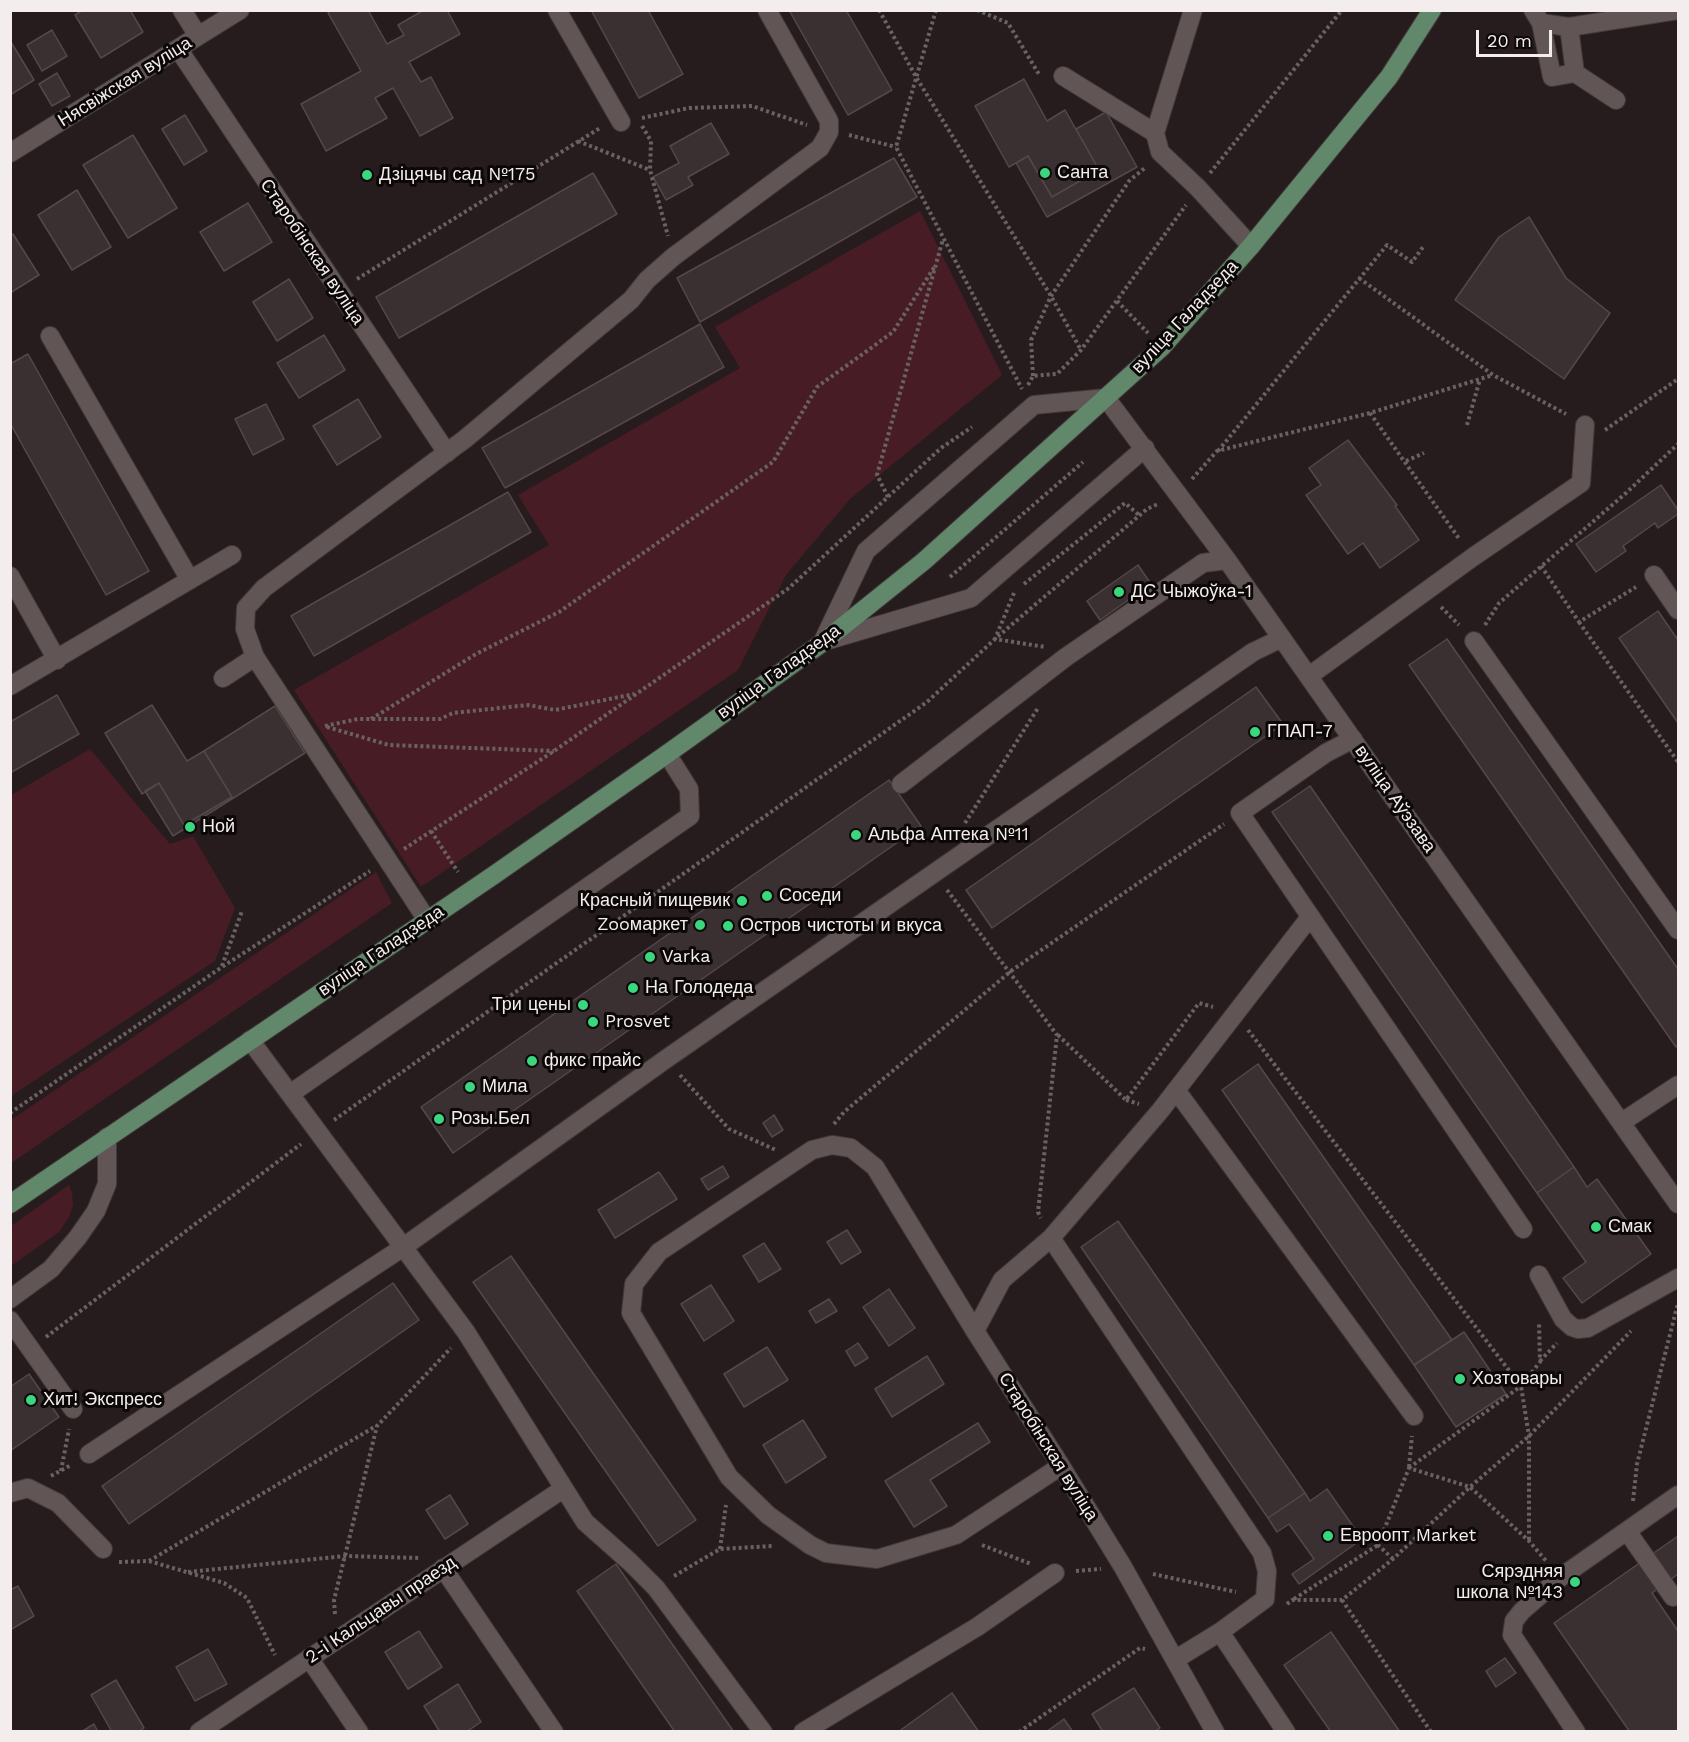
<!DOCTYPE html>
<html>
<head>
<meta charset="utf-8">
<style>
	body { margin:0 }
	#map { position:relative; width:1689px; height:1742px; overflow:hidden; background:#261c1d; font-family:"Work Sans",sans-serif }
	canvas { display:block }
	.frame { position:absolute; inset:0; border:12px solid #f4eded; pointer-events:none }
	.scale { position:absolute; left:1476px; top:30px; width:76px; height:27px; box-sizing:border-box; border:3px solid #f4eded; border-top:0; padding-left:8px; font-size:18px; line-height:21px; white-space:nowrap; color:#f4eded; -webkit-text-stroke:4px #0c0808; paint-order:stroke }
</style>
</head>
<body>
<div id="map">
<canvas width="1689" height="1742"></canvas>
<div class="frame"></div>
<div class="scale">20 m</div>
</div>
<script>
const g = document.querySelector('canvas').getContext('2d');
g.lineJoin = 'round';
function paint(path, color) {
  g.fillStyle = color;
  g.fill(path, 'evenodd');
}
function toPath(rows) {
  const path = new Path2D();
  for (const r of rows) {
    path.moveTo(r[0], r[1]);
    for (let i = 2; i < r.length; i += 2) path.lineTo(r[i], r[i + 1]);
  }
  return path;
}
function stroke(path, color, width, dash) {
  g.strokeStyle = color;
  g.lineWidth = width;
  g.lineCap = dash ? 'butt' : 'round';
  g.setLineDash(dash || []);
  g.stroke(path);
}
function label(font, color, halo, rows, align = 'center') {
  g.font = font + ' "Work Sans",sans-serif';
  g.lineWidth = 6;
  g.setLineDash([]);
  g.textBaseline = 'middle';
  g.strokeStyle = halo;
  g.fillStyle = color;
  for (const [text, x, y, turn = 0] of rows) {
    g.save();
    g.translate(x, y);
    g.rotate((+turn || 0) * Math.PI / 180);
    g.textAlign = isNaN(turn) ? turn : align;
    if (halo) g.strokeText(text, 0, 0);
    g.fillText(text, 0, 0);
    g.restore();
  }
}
paint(toPath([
	[920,211,1002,375,850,499,786,575,738,670,421,887,294,690,549,545,518,495,740,368,715,327],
	[90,749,170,844,193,836,235,908,215,961,11,1096,11,795],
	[376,872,392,903,11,1163,11,1120],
	[69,1185,72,1193,73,1205,69,1217,59,1232,11,1266,11,1226]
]), '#481c25');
const building = toPath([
	[83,10,130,10,143,32,101,58,75,15,83,10],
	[332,10,368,10,387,44,404,35,398,25,424,10,447,10,460,34,409,62,421,82,431,77,453,118,420,136,393,88,375,98,387,118,326,151,301,104,361,71,328,13,332,10],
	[591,10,648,10,683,74,639,98,591,10],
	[789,10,846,10,892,90,848,115,789,10],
	[52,30,67,56,42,71,27,45,52,30],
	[11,42,34,80,10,95,10,42,11,42],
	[57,73,70,96,52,106,39,84,57,73],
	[1024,79,1047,121,1065,110,1099,170,1052,197,1028,156,1009,167,975,106,1024,79],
	[1106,112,1137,167,1047,217,1016,163,1028,156,1052,197,1099,170,1076,129,1106,112],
	[185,115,207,151,184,165,162,129,185,115],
	[711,123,729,154,688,177,693,185,666,200,653,177,679,163,670,146,711,123],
	[133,135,177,208,128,238,83,165,133,135],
	[894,158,917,197,700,322,677,278,894,158],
	[593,173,617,214,399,338,376,297,593,173],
	[77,190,111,247,72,270,38,215,77,190],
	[248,203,272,242,224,271,200,232,248,203],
	[1529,217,1566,278,1610,313,1564,379,1455,300,1499,237,1529,217],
	[13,234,39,275,10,293,10,236,13,234],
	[289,279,313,318,277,341,253,302,289,279],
	[700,324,724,367,505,488,482,448,700,324],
	[324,335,345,370,299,398,277,363,324,335],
	[28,354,149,571,106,595,10,423,10,364,28,354],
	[358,399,381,437,337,465,313,426,358,399],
	[266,404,284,439,253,455,235,419,266,404],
	[1348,440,1397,505,1395,506,1419,540,1380,568,1363,543,1348,554,1306,495,1321,485,1309,468,1348,440],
	[1661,485,1678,510,1678,514,1658,528,1655,523,1623,546,1626,551,1596,572,1576,544,1661,485],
	[508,492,531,532,314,656,291,616,508,492],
	[1138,565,1151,584,1100,620,1087,601,1138,565],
	[1658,611,1678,640,1678,723,1619,638,1658,611],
	[1447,639,1678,969,1678,1045,1676,1047,1409,665,1447,639],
	[1256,687,1283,724,992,928,966,890,1256,687],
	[57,695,79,734,10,773,10,722,57,695],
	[152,705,187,761,204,751,232,797,184,825,159,783,142,794,105,733,152,705],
	[275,706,305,753,173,836,145,791,159,783,184,825,232,797,204,751,275,706],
	[889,780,921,826,453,1153,421,1107,889,780],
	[1310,786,1574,1167,1537,1193,1272,812,1310,786],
	[1258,1064,1452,1340,1414,1365,1222,1090,1258,1064],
	[774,1115,783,1130,772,1137,763,1123,774,1115],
	[723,1166,729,1177,708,1190,701,1179,723,1166],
	[1574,1167,1587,1187,1597,1179,1651,1254,1582,1303,1563,1278,1586,1262,1537,1193,1574,1167],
	[659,1172,677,1199,615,1238,598,1210,659,1172],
	[1118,1221,1305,1493,1268,1518,1081,1247,1118,1221],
	[847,1230,861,1252,841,1264,827,1242,847,1230],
	[764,1243,781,1269,759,1282,743,1256,764,1243],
	[511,1256,696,1520,658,1546,473,1282,511,1256],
	[393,1283,419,1320,129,1524,102,1486,393,1283],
	[711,1285,734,1321,704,1341,681,1304,711,1285],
	[889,1289,915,1328,889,1346,863,1307,889,1289],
	[829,1299,837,1311,816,1323,809,1311,829,1299],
	[1464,1332,1506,1394,1456,1427,1414,1365,1464,1332],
	[858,1343,868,1358,855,1366,846,1351,858,1343],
	[767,1347,788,1380,744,1407,724,1374,767,1347],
	[927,1356,944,1384,892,1417,875,1389,927,1356],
	[29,1374,59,1417,10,1451,10,1387,29,1374],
	[803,1420,826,1457,786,1483,763,1445,803,1420],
	[978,1423,990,1442,930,1480,947,1506,914,1527,885,1481,978,1423],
	[1327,1489,1362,1539,1299,1584,1292,1574,1314,1559,1289,1524,1277,1532,1268,1518,1305,1493,1310,1501,1327,1489],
	[450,1495,468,1524,445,1539,426,1510,450,1495],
	[1678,1536,1678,1574,1652,1593,1678,1631,1678,1731,1630,1732,1554,1623,1678,1536],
	[616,1564,734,1732,675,1732,577,1591,616,1564],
	[18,1586,34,1616,10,1630,10,1590,18,1586],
	[419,1631,442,1667,408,1689,385,1652,419,1631],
	[1331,1632,1400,1732,1331,1732,1284,1665,1331,1632],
	[208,1649,227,1684,195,1701,176,1667,208,1649],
	[1505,1658,1516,1673,1496,1687,1486,1671,1505,1658],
	[116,1680,144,1728,138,1732,112,1732,91,1695,116,1680],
	[458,1684,481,1722,466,1732,440,1732,424,1706,458,1684],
	[1134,1688,1160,1728,1154,1732,1103,1732,1092,1714,1134,1688],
	[952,1693,979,1732,898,1732,952,1693],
	[1064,1719,1073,1732,1046,1732,1064,1719],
	[94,1724,98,1732,81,1732,94,1724]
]);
paint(building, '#3a2f31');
stroke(building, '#54484a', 1.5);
const minor = toPath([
	[182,10,198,36],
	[557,10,621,122],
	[1193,10,1155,133,1160,152,1198,188,1251,246],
	[1533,10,1541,23,1569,27,1678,10],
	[1541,23,1552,77,1575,73,1616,100],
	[1569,27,1575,73],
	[179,50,447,453],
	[1063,76,1155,133],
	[10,153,240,10],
	[50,336,190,580],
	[1654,575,1678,610],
	[10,576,57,660],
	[1474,641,1678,930],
	[822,642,971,598,1145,448],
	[822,643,866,551,1034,405,1106,398,1227,560,1678,1204],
	[1309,676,1473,557,1581,483,1585,425],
	[223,678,255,657],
	[10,686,232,555],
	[1353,739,1326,753,1240,813,1523,1229],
	[901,784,1066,657,1203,563,1227,560],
	[427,920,255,657,245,629,246,608,264,588,465,439,631,300,647,280,673,257,820,148,829,132,829,121,767,10],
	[250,1040,466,1332,585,1522,630,1562,656,1588,763,1732],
	[1176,1090,1414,1416],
	[290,1094,690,816,689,789,667,754],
	[1622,1122,1678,1085],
	[1051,1238,1262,1553,1267,1571,1265,1599,1220,1632,1176,1659],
	[1539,1275,1563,1319,1572,1327,1578,1329,1588,1328,1678,1278],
	[10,1299,51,1269,78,1237,96,1211,107,1184,107,1137],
	[10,1320,73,1409],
	[975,1331,1002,1280,1051,1238,1160,1111,1310,917],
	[89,1454,402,1248,666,1059,1253,652,1282,638],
	[1061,1466,956,1535,877,1559,826,1553,810,1545,768,1515,729,1477,631,1313,634,1284,659,1252,812,1150,832,1145,851,1148,875,1167,975,1331,1061,1466,1123,1567,1215,1732],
	[10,1493,28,1488,58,1503,103,1549],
	[1627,1531,1673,1597],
	[443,1568,554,1732],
	[1220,1632,1286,1732],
	[309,1658,359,1732],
	[199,1732,563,1489],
	[803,1732,977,1627,1055,1573],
	[1576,1732,1512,1635,1514,1621,1522,1611,1561,1577,1678,1495]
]);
const major = toPath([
	[10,1204,494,875,667,754,822,643,924,561,1162,347,1251,246,1389,77,1432,10]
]);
stroke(minor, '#41393a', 20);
stroke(major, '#41393a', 20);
stroke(toPath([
	[879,10,916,77,1051,296,1081,350],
	[936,10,896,147,1022,389],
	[977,10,1008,23,1040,76],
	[642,118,689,108,752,106,807,125],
	[642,126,651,141,650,170,668,236],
	[849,135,896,147],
	[578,141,650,170],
	[1210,173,1342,10],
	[1359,278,1493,375,1566,414],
	[357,279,600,128],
	[1117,301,1148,333],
	[1033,376,1031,340,1051,296,1129,181,1146,167],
	[1028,385,1033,376,1057,374,1081,350,1186,205],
	[1370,413,1460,540],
	[1467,425,1480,379],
	[1605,430,1678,379],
	[1218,451,1387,245,1412,262,1423,247],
	[1406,461,1424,453],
	[1192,479,1217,451,1370,413,1493,375],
	[888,497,877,475,943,239],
	[1541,566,1579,622,1636,587],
	[950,577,1083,462],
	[1024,584,1125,503,1139,515],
	[1014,593,995,639,1045,647],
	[1441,607,1459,625],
	[1579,622,1678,762],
	[1485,625,1499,603,1626,493,1678,444],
	[371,719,476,654,559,612,773,462,817,387,893,332,935,266],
	[325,726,358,719,440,719,453,713,528,705,555,710,634,694],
	[327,727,389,745,554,751],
	[965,823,1038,708],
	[431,831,458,872],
	[404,849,554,751,789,588,941,448,972,427],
	[947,890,1057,1035,1038,1212,1041,1218],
	[222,966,242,911],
	[1248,1030,1521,1386,1529,1436,1529,1541],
	[1058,1035,1126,1100,1199,1003,1213,1007],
	[680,1075,729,1129,776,1150],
	[1126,1100,1139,1104],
	[10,1113,222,967,370,871],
	[334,1120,927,702,995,639,1147,509,1158,504],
	[834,1124,844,1112,1011,971,1224,824],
	[46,1337,301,1144],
	[1540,1361,1557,1343],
	[1409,1467,1412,1436],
	[1409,1468,1521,1386,1540,1362,1539,1322],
	[61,1471,69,1429],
	[51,1476,71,1465],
	[1633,1501,1637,1464,1678,1303],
	[982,1545,1031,1564],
	[720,1549,726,1505],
	[1393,1559,1378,1545,1409,1468,1470,1487,1529,1541,1547,1562],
	[149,1561,376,1426],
	[119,1562,149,1561,224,1583,247,1598,275,1655],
	[1076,1571,1101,1569],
	[188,1572,345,1556,420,1558],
	[1153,1574,1236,1592],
	[674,1576,720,1549,773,1546],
	[1294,1599,1378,1545],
	[1342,1600,1431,1732],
	[1287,1604,1292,1600,1342,1600,1393,1559,1470,1487,1529,1436,1631,1331],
	[335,1614,334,1600,377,1426,451,1348],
	[1019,1732,1140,1648,1145,1649]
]), '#6a6162', 4, [3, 3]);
stroke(minor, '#615556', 18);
stroke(major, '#62886c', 18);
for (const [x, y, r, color] of [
	[1045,173,6,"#3ad77f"],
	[367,175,6,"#3ad77f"],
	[1119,592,6,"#3ad77f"],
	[1255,732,6,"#3ad77f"],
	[190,827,6,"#3ad77f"],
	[856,835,6,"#3ad77f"],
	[767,896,6,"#3ad77f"],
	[742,901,6,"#3ad77f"],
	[700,925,6,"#3ad77f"],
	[728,926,6,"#3ad77f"],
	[650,957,6,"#3ad77f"],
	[633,988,6,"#3ad77f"],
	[583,1005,6,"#3ad77f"],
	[593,1022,6,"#3ad77f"],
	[532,1061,6,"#3ad77f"],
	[470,1087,6,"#3ad77f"],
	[439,1119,6,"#3ad77f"],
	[1596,1227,6,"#3ad77f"],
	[1460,1379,6,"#3ad77f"],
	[31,1400,6,"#3ad77f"],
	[1328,1536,6,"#3ad77f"],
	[1575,1582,6,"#3ad77f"]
]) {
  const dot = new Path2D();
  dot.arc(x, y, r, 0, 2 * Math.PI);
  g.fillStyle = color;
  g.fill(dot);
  stroke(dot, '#0c0808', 2);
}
label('18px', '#f4eded', '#0c0808', [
	["Нясвіжская вуліца",125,82,-32],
	["Старобінская вуліца",312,252,56],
	["вуліца Галадзеда",1185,317,-47],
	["вуліца Галадзеда",779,672,-36],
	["вуліца Аўэзава",1395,799,55],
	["вуліца Галадзеда",381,951,-34],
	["Старобінская вуліца",1048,1447,58],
	["2-і Кальцавы праезд",381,1610,-34]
]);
label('18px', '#f4eded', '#0c0808', [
	["Санта",1057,173],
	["Дзіцячы сад №175",379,175],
	["ДС Чыжоўка-1",1131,592],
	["ГПАП-7",1267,732],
	["Ной",202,827],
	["Альфа Аптека №11",868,835],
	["Соседи",779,896],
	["Красный пищевик",730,901,"right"],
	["Zooмаркет",688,925,"right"],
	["Остров чистоты и вкуса",740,926],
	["Varka",662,957],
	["На Голодеда",645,988],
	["Три цены",571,1005,"right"],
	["Prosvet",605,1022],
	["фикс прайс",544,1061],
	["Мила",482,1087],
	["Розы.Бел",451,1119],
	["Смак",1608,1227],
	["Хозтовары",1472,1379],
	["Хит! Экспресс",43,1400],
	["Евроопт Market",1340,1536],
	["Сярэдняя",1563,1572,"right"],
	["школа №143",1563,1593,"right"]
], 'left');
</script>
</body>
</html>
